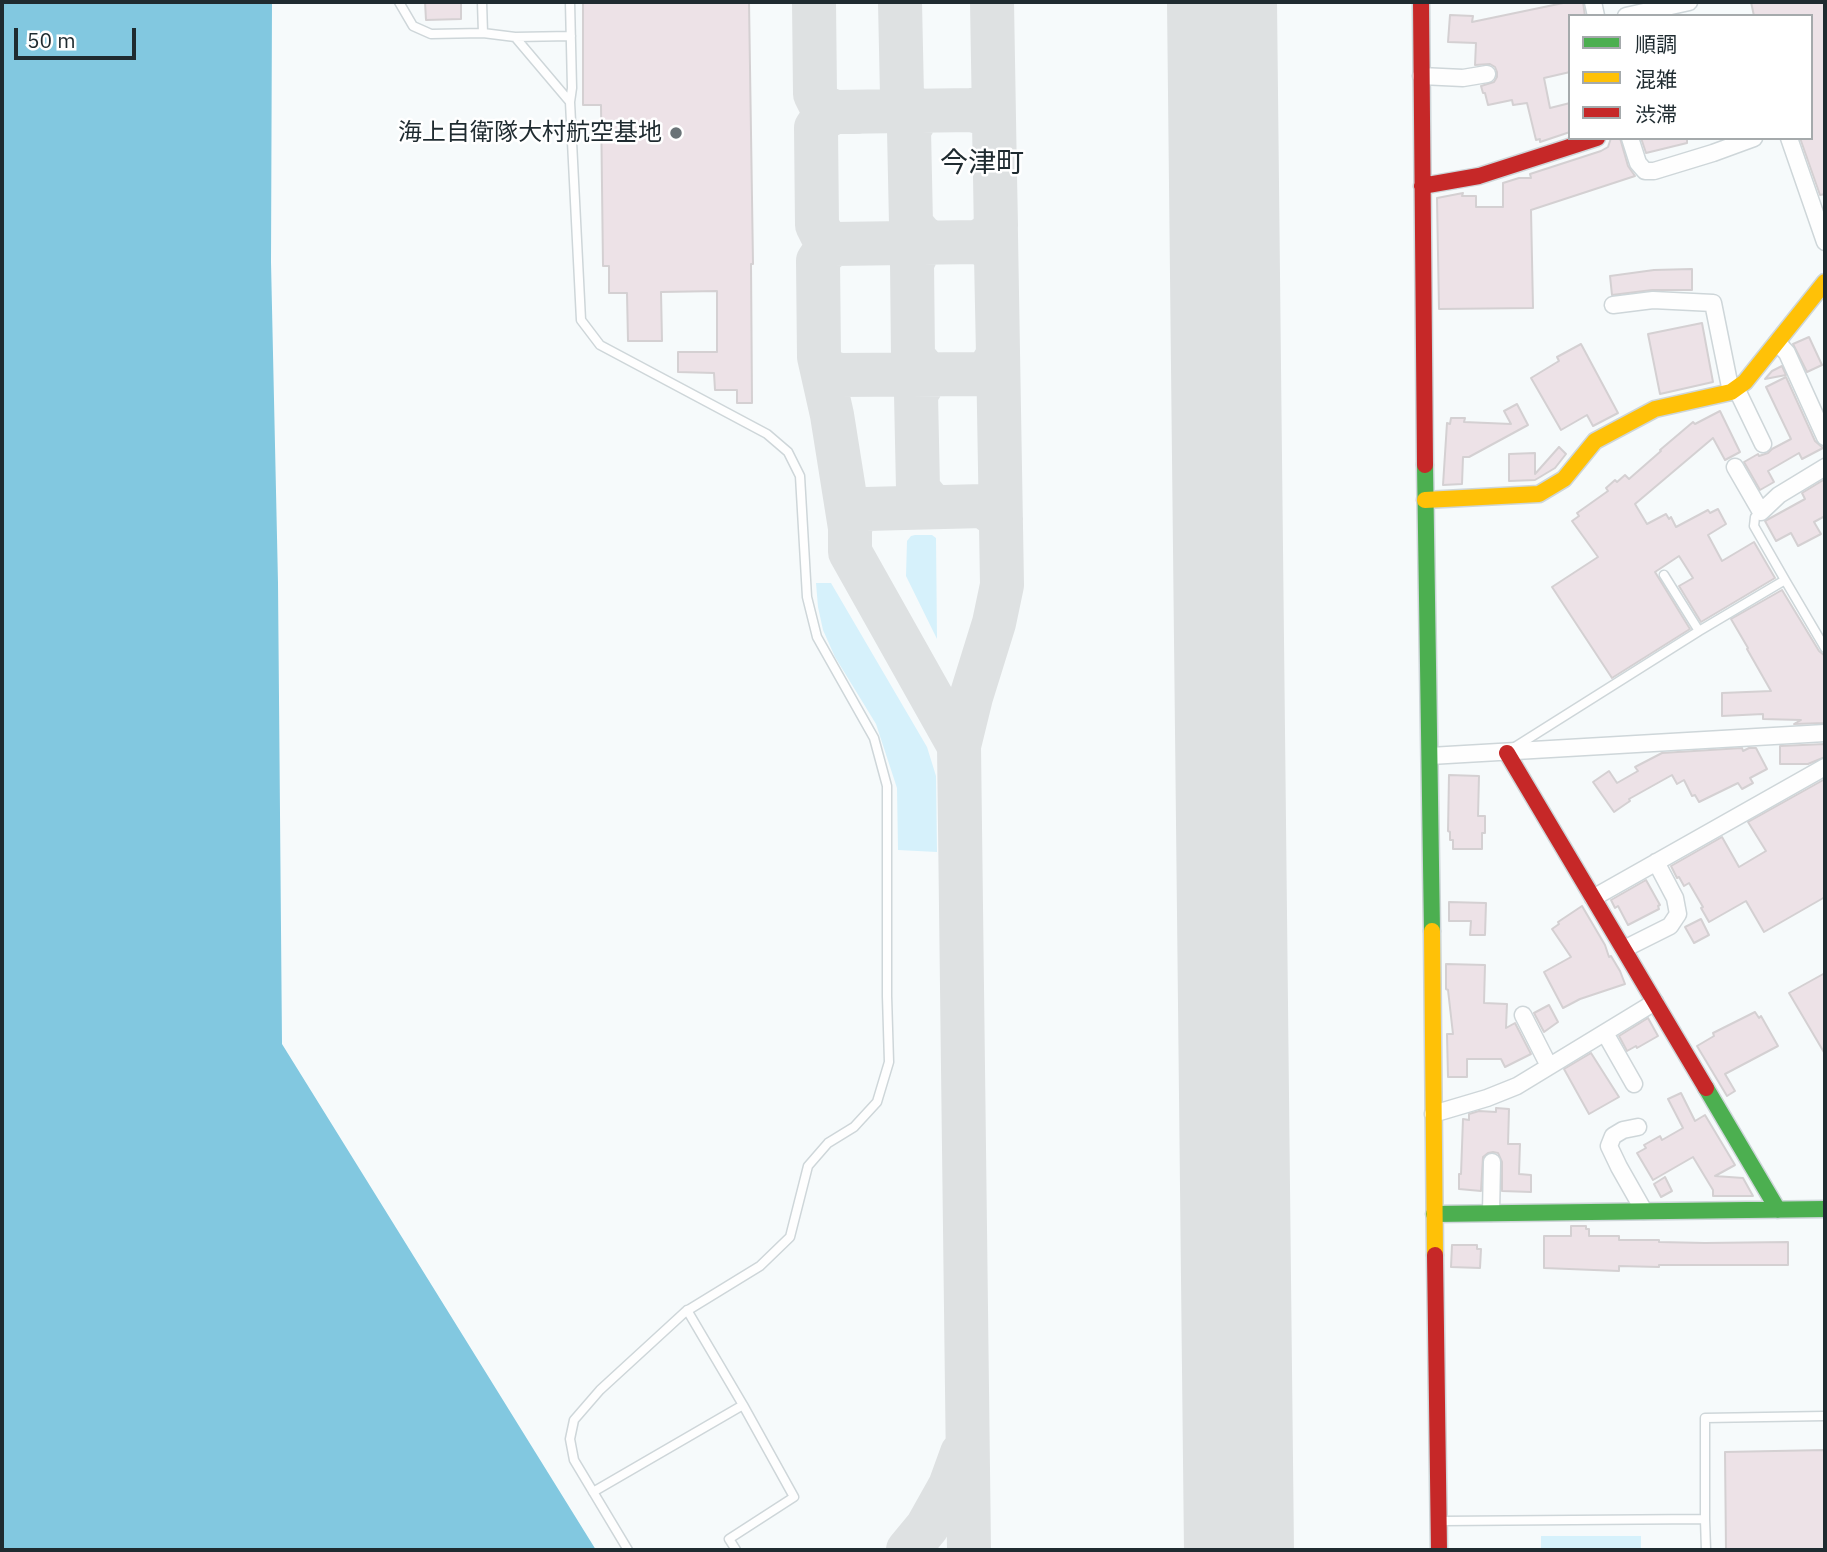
<!DOCTYPE html>
<html>
<head>
<meta charset="utf-8">
<style>
	body { margin:0 }
	#map { position:relative; width:1827px; height:1552px; overflow:hidden; background:#f6fafb; font-family:"IBM Plex Sans","Noto Sans JP",sans-serif }
	canvas { display:block }
	.frame { position:absolute; inset:0; border:4px solid #1f2b30; pointer-events:none }
	.legend { position:absolute; left:1568px; top:14px; width:245px; height:126px; box-sizing:border-box; background:#fff; border:2px solid #a5aaac; margin:0; padding:9px 12px; list-style:none; font-size:21px; color:#1f2b30 }
	.legend li { display:flex; align-items:center; gap:14px; height:35px }
	.legend b { width:35px; border:2px solid #a5aaac }
	.scale { position:absolute; left:14px; top:28px; width:122px; height:32px; box-sizing:border-box; border:4px solid #1f2b30; border-top:0; padding-left:9px; font-size:21px; line-height:24px; white-space:nowrap; color:#1f2b30; -webkit-text-stroke:5px #fff; paint-order:stroke }
</style>
</head>
<body>
<div id="map">
<canvas width="1827" height="1552"></canvas>
<div class="frame"></div>
<ul class="legend">
<li><b style="height:9px;background:#4caf50"></b>順調</li>
<li><b style="height:9px;background:#ffc107"></b>混雑</li>
<li><b style="height:9px;background:#c62828"></b>渋滞</li>
</ul>
<div class="scale">50 m</div>
</div>
<script>
const g = document.querySelector('canvas').getContext('2d');
g.lineJoin = 'round';
function paint(path, color) {
  g.fillStyle = color;
  g.fill(path, 'evenodd');
}
function toPath(rows) {
  const path = new Path2D();
  for (const r of rows) {
    path.moveTo(r[0], r[1]);
    for (let i = 2; i < r.length; i += 2) path.lineTo(r[i], r[i + 1]);
  }
  return path;
}
function stroke(path, color, width, dash) {
  g.strokeStyle = color;
  g.lineWidth = width;
  g.lineCap = dash ? 'butt' : 'round';
  g.setLineDash(dash || []);
  g.stroke(path);
}
function label(font, color, halo, rows, align = 'center') {
  g.font = font + ' "IBM Plex Sans","Noto Sans JP",sans-serif';
  g.lineWidth = 5;
  g.setLineDash([]);
  g.textBaseline = 'middle';
  g.strokeStyle = halo;
  g.fillStyle = color;
  for (const [text, x, y, turn = 0] of rows) {
    g.save();
    g.translate(x, y);
    g.rotate((+turn || 0) * Math.PI / 180);
    g.textAlign = isNaN(turn) ? turn : align;
    if (halo) g.strokeText(text, 0, 0);
    g.fillText(text, 0, 0);
    g.restore();
  }
}
paint(toPath([
	[915,535,932,535,936,538,937,639,906,576,907,541,911,536],
	[816,583,831,583,927,747,936,776,937,852,898,850,897,788,876,724,835,657,823,630,818,607],
	[1541,1536,1641,1536,1641,1550,1541,1550]
]), '#d6f1fb');
paint(toPath([
	[2,2,272,2,271,262,278,583,282,1044,596,1550,2,1550]
]), '#82c8e0');
stroke(toPath([
	[814,2,815,94,821,106,835,112,860,112],
	[900,2,902,96,912,108,923,111,917,116,909,130,911,224,921,236,930,242,919,249,912,263,913,357,924,370,933,375],
	[972,110,985,114,994,125,996,226,987,237,977,242,834,244,823,237,817,225,816,128,822,119,835,112,972,110],
	[977,242,987,246,996,257,998,355,989,370,981,374,839,375,825,370,819,357,818,261,824,252,834,244,977,242],
	[819,357,832,415,850,528,850,552,959,746],
	[933,375,924,381,916,394,918,489,928,501,937,507],
	[850,528,855,515,866,509,983,506,1001,519],
	[908,1550,927,1527,950,1486,962,1453],
	[969,1550,959,746,971,697,994,623,1002,585,992,2]
]), '#dee1e2', 44);
stroke(toPath([
	[1222,2,1239,1550]
]), '#dee1e2', 110);
const building = toPath([
	[425,2,461,2,461,19,426,20,425,2],
	[583,2,749,2,753,264,751,264,752,403,737,403,737,390,715,390,714,373,678,372,678,352,717,352,717,291,661,292,662,341,628,341,627,293,609,293,609,266,603,266,601,105,583,105,583,2],
	[1568,2,1583,2,1585,16,1570,16,1570,72,1544,78,1550,108,1570,103,1570,132,1540,142,1540,139,1536,140,1527,103,1513,105,1512,100,1488,105,1485,93,1483,93,1481,86,1494,82,1497,77,1497,72,1495,67,1490,64,1475,65,1476,43,1448,42,1450,15,1473,16,1472,22,1568,2],
	[1751,2,1825,2,1825,194,1820,195,1800,138,1811,138,1811,16,1754,16,1751,2],
	[1611,138,1620,138,1628,166,1635,176,1531,210,1533,308,1439,309,1437,198,1463,193,1462,196,1476,196,1476,207,1503,207,1503,183,1519,178,1531,178,1530,174,1601,151,1608,147,1611,138],
	[1641,138,1687,138,1687,143,1646,153,1641,138],
	[1692,269,1692,290,1652,290,1612,295,1610,276,1654,270,1692,269],
	[1702,323,1713,382,1660,394,1648,334,1702,323],
	[1809,337,1822,365,1807,372,1793,344,1809,337],
	[1581,344,1618,413,1593,426,1587,415,1561,430,1531,378,1559,361,1557,357,1581,344],
	[1782,366,1786,375,1765,379,1772,371,1782,366],
	[1786,377,1815,441,1823,448,1802,459,1799,453,1768,471,1774,482,1760,490,1744,462,1758,454,1759,456,1768,453,1772,449,1791,439,1766,387,1786,377],
	[1517,404,1528,425,1469,457,1463,457,1462,484,1443,485,1447,423,1450,424,1451,418,1465,418,1464,422,1511,424,1504,411,1517,404],
	[1720,411,1740,452,1725,460,1713,438,1635,504,1647,524,1666,514,1669,519,1671,517,1676,527,1708,510,1710,513,1718,509,1726,524,1708,535,1722,561,1754,542,1775,578,1701,622,1679,586,1693,578,1679,556,1655,572,1690,629,1612,678,1552,587,1598,557,1572,521,1579,516,1577,513,1608,491,1606,488,1615,480,1617,482,1625,475,1629,479,1661,451,1660,450,1693,422,1695,424,1720,411],
	[1559,447,1566,454,1555,468,1535,480,1509,481,1509,454,1535,453,1535,474,1559,447],
	[1825,479,1825,516,1814,522,1821,534,1798,546,1791,533,1776,541,1765,521,1805,499,1802,493,1825,479],
	[1782,590,1819,651,1825,656,1825,723,1794,724,1801,720,1763,719,1763,714,1722,716,1722,693,1771,691,1747,649,1748,648,1731,619,1782,590],
	[1825,744,1825,757,1808,764,1780,764,1780,746,1825,744],
	[1742,748,1743,751,1749,748,1756,748,1767,769,1750,778,1753,783,1742,789,1738,783,1699,802,1695,795,1692,796,1684,780,1677,784,1672,775,1629,799,1630,801,1614,812,1593,782,1609,771,1617,783,1638,771,1635,767,1662,753,1742,748],
	[1449,775,1479,776,1478,816,1485,816,1485,833,1482,833,1482,849,1453,849,1453,840,1450,840,1450,832,1448,831,1449,775],
	[1825,779,1825,897,1764,932,1746,901,1709,922,1701,908,1703,907,1689,883,1684,886,1679,877,1677,878,1671,866,1722,837,1739,867,1766,851,1748,822,1825,779],
	[1646,880,1660,905,1658,906,1659,909,1628,925,1618,906,1615,908,1611,900,1646,880],
	[1449,902,1486,903,1485,935,1470,935,1471,921,1449,921,1449,902],
	[1582,906,1605,945,1609,957,1611,956,1620,971,1625,984,1580,999,1563,1008,1544,972,1571,957,1552,929,1559,924,1558,922,1582,906],
	[1701,919,1709,935,1694,943,1685,927,1701,919],
	[1446,964,1485,965,1484,1003,1507,1004,1506,1028,1515,1023,1531,1054,1505,1067,1501,1059,1467,1059,1467,1077,1448,1077,1447,1034,1453,1034,1448,990,1446,989,1446,964],
	[1825,973,1825,1054,1789,993,1825,973],
	[1549,1005,1558,1022,1544,1032,1534,1013,1549,1005],
	[1755,1012,1759,1018,1761,1016,1778,1046,1725,1074,1735,1091,1727,1096,1697,1046,1714,1036,1713,1033,1755,1012],
	[1648,1018,1658,1036,1637,1048,1636,1046,1627,1051,1619,1036,1648,1018],
	[1591,1053,1619,1097,1589,1114,1564,1069,1591,1053],
	[1681,1093,1695,1121,1705,1115,1735,1165,1715,1176,1743,1178,1753,1196,1713,1196,1713,1190,1693,1157,1653,1180,1637,1153,1646,1148,1644,1145,1660,1136,1662,1140,1683,1128,1668,1099,1681,1093],
	[1496,1108,1509,1109,1508,1144,1520,1144,1519,1174,1531,1175,1531,1192,1502,1191,1502,1162,1498,1153,1493,1152,1488,1153,1483,1157,1481,1191,1459,1189,1459,1174,1461,1174,1463,1119,1469,1120,1469,1114,1479,1111,1496,1112,1496,1108],
	[1665,1177,1672,1191,1661,1197,1654,1184,1665,1177],
	[1571,1226,1586,1226,1586,1229,1589,1229,1589,1236,1619,1236,1619,1240,1659,1240,1659,1242,1705,1243,1788,1242,1788,1265,1659,1265,1659,1267,1619,1266,1619,1271,1544,1268,1544,1236,1571,1236,1571,1226],
	[1452,1245,1477,1245,1477,1249,1481,1249,1480,1268,1451,1267,1452,1245],
	[1825,1450,1825,1550,1726,1550,1725,1452,1825,1450]
]);
paint(building, '#ede2e7');
stroke(building, '#d4d0d2', 2);
const lane = toPath([
	[399,2,413,26,431,34,483,33,515,37,570,102,581,320,600,345,767,434,788,452,800,476,807,597,817,637,874,738,887,786,887,996,889,1062,877,1102,854,1127,828,1143,808,1166,790,1237,760,1266,685,1312,600,1390,574,1420,570,1439,574,1460,628,1550],
	[482,2,483,33],
	[515,37,571,36],
	[570,102,572,88,570,2],
	[1761,512,1755,517,1754,526,1785,580],
	[1664,575,1699,631],
	[1515,747,1699,631,1785,580,1825,648],
	[593,1492,743,1405,687,1310],
	[1705,1519,1705,1418,1825,1416],
	[1442,1521,1705,1519,1706,1550],
	[736,1550,729,1539,794,1497,743,1405]
]);
const street = toPath([
	[1593,2,1596,16],
	[1626,16,1689,2],
	[1421,76,1463,78,1487,74],
	[1630,138,1638,163,1645,171,1654,171,1713,153,1754,138],
	[1789,138,1825,242],
	[1613,305,1653,300,1713,303,1731,392],
	[1777,342,1787,353,1825,437],
	[1736,388,1763,444],
	[1735,467,1761,512,1779,495,1825,467],
	[1430,756,1825,733],
	[1593,898,1825,767],
	[1624,949,1670,926,1678,914,1675,898,1656,862],
	[1523,1015,1549,1066],
	[1605,1033,1634,1084],
	[1433,1114,1487,1098,1517,1086,1655,1002],
	[1638,1127,1623,1130,1613,1136,1609,1146,1619,1167,1644,1211],
	[1491,1213,1492,1162]
]);
const fast = toPath([
	[1425,465,1432,931],
	[1706,1088,1778,1210],
	[1434,1214,1825,1209]
]);
const slow = toPath([
	[1425,500,1539,494,1564,479,1595,441,1655,409,1731,392,1745,382,1825,282],
	[1432,931,1435,1255]
]);
const jam = toPath([
	[1421,2,1425,465],
	[1422,186,1479,176,1597,138],
	[1507,753,1706,1088],
	[1435,1255,1439,1550]
]);
stroke(lane, '#ced6d9', 11);
stroke(street, '#ced6d9', 19);
stroke(fast, '#ced6d9', 19);
stroke(slow, '#ced6d9', 19);
stroke(jam, '#ced6d9', 19);
stroke(lane, '#fefefe', 8);
stroke(street, '#fefefe', 16);
stroke(fast, '#4caf50', 16);
stroke(slow, '#ffc107', 16);
stroke(jam, '#c62828', 16);
for (const [x, y, r, color] of [
	[676,133,7,"#6a7377"]
]) {
  const dot = new Path2D();
  dot.arc(x, y, r, 0, 2 * Math.PI);
  g.fillStyle = color;
  g.fill(dot);
  stroke(dot, '#fff', 2.5);
}
label('24px', '#1f2b30', '#fff', [
	["海上自衛隊大村航空基地",662,133]
], 'right');
label('28px', '#1f2b30', '#fff', [
	["今津町",982,164]
]);
</script>
</body>
</html>
